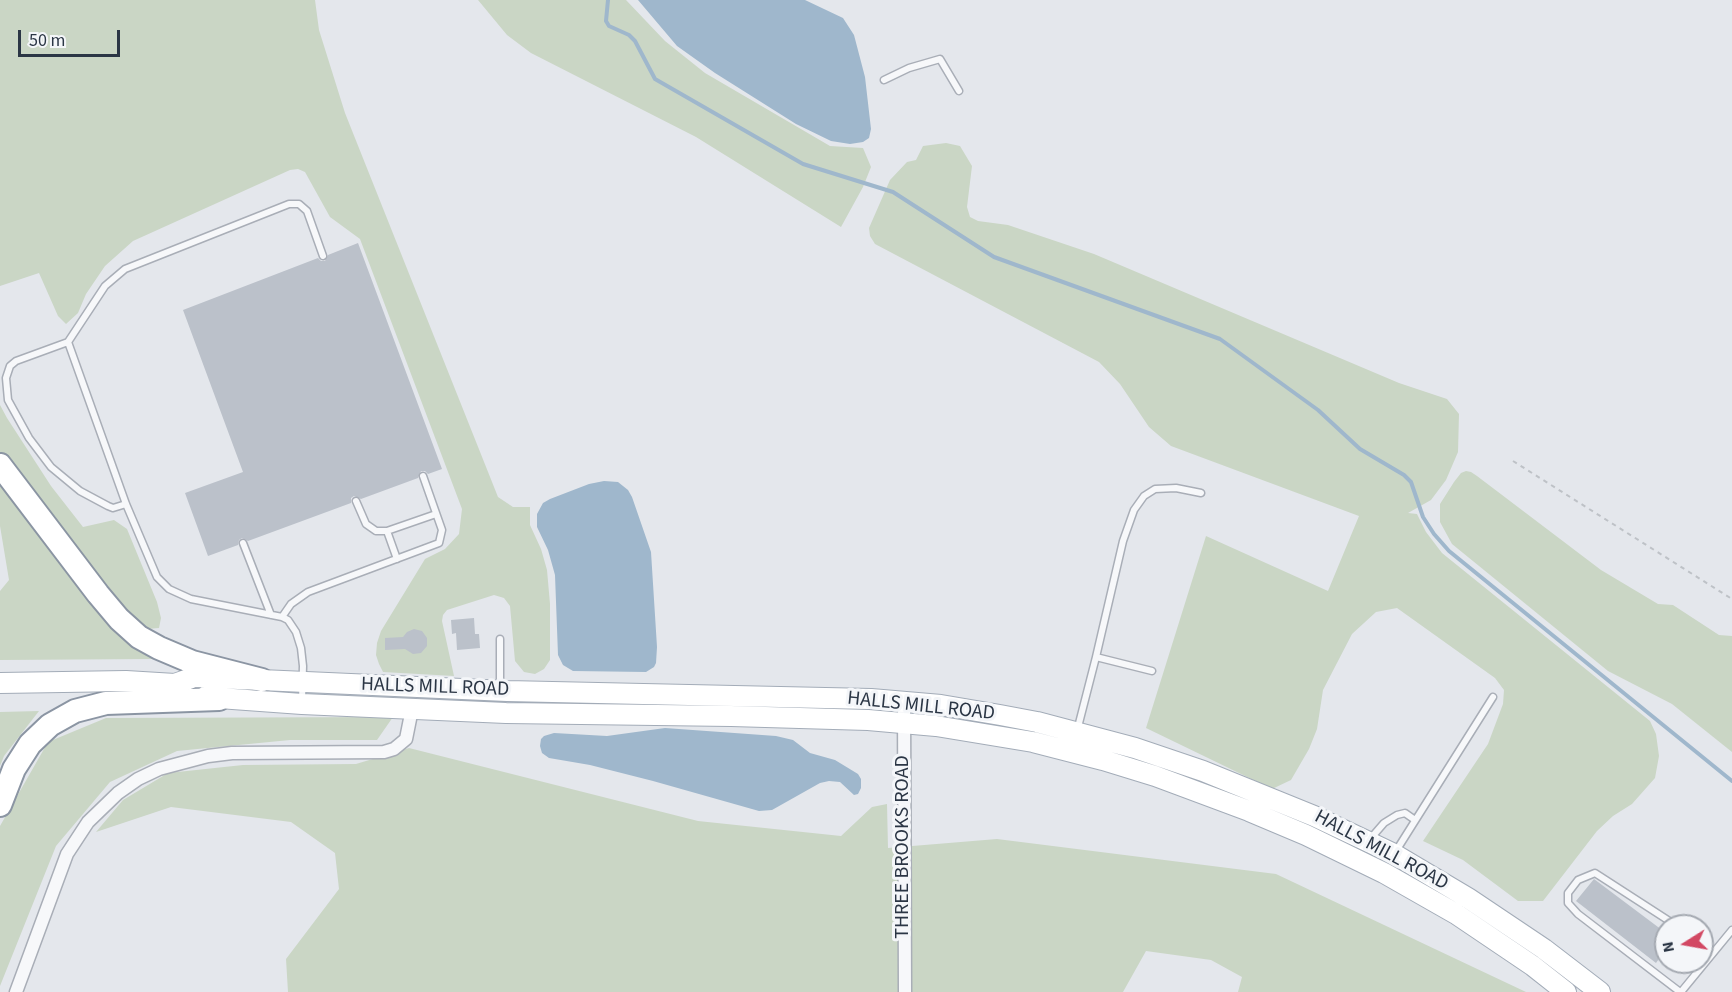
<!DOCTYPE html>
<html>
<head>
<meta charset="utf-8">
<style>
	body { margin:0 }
	#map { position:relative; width:1732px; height:992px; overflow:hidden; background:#e4e7ec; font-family:"Source Sans 3",sans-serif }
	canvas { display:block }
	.north { position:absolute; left:1654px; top:914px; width:60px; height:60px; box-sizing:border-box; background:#f4f6f9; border:2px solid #a4a9b1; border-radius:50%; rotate:259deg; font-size:16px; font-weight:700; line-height:24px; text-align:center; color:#2b3645 }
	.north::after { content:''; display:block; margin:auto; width:21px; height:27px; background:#d24863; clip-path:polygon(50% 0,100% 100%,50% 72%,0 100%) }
	.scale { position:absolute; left:18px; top:30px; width:102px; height:27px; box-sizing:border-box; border:3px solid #2b3645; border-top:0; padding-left:8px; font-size:18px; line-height:21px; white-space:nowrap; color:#2b3645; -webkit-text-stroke:4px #f4f6f9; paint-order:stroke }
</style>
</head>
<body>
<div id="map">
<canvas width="1732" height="992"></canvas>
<div class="north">N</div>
<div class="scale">50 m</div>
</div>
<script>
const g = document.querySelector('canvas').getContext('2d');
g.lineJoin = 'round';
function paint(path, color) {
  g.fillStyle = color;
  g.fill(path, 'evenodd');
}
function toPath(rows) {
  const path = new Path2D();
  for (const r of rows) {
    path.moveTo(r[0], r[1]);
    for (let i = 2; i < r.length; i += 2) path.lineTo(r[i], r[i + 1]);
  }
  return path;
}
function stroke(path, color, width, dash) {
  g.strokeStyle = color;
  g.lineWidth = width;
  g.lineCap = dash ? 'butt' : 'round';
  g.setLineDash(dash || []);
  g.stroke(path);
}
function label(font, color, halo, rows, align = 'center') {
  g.font = font + ' "Source Sans 3",sans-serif';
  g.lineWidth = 6;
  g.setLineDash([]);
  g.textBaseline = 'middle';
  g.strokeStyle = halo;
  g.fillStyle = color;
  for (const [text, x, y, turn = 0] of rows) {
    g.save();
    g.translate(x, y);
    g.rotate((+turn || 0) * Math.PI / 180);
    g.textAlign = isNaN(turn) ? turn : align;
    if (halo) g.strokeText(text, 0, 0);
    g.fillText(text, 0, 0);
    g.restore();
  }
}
paint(toPath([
	[0,0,315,0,319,30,345,113,498,497,513,507,530,507,530,525,541,549,547,570,550,604,550,660,544,669,535,674,524,672,515,661,510,606,504,598,494,595,447,610,443,615,442,621,454,676,383,672,379,664,376,655,377,643,381,631,425,559,445,549,459,534,462,509,360,239,330,217,305,172,298,169,290,170,133,241,105,266,86,294,78,313,66,324,58,316,39,273,0,286],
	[478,0,626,0,665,41,705,73,830,146,863,148,871,167,863,187,841,227,696,137,531,53,507,35],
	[946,143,960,146,972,166,967,207,970,217,978,221,1008,225,1094,254,1399,383,1447,399,1459,414,1458,452,1446,480,1431,500,1408,513,1417,514,1426,532,1442,553,1650,721,1656,734,1659,756,1655,778,1632,804,1613,816,1597,831,1543,901,1518,901,1463,860,1423,841,1488,744,1503,704,1504,690,1495,678,1397,608,1376,612,1352,634,1323,690,1317,729,1309,749,1291,780,1272,789,1146,728,1206,536,1328,591,1359,516,1171,446,1149,427,1120,384,1099,362,875,244,870,236,869,228,890,180,907,162,916,160,923,146],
	[0,405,7,418,51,486,83,527,114,520,127,529,157,602,161,618,159,628,147,629,131,620,0,453],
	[1466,471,1471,472,1477,476,1601,570,1658,604,1673,605,1719,635,1732,636,1732,752,1672,704,1608,671,1452,544,1440,522,1440,504,1454,482,1461,473],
	[0,482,70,578,153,659,0,660,0,591,9,580,0,526],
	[39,711,4,756,0,766,0,712],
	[393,717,377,740,290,740,177,751,110,782,56,846,0,986,0,826,48,742,106,718],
	[409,748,698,821,841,836,872,807,887,804,888,848,997,839,1276,874,1526,992,1238,992,1242,977,1211,960,1146,951,1123,992,288,992,286,959,339,889,335,853,291,822,171,807,96,832,123,800,168,773,243,765,356,764]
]), '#cad6c5');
paint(toPath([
	[638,0,805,0,843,18,854,35,865,77,871,129,869,138,863,142,850,144,831,141,796,124,715,73,677,46],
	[604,481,618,482,628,490,632,497,651,552,657,647,656,663,654,667,646,672,573,671,563,665,558,655,555,575,548,550,537,527,537,514,543,503,550,499,589,484],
	[665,728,776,736,793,740,810,753,835,760,858,774,861,779,861,788,858,794,854,795,840,782,829,781,820,783,772,810,759,811,653,781,590,765,549,758,542,753,540,746,541,739,544,736,554,733,607,736]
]), '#9fb7cc');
stroke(toPath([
	[608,0,606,21,609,26,629,35,635,41,655,79,803,164,893,192,994,257,1220,339,1318,410,1360,449,1404,475,1411,482,1423,517,1434,534,1449,551,1732,781]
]), '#9fb7cc', 4);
paint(toPath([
	[358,243,442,469,428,474,425,471,421,471,418,478,361,499,354,496,351,498,351,503,248,541,242,538,239,540,238,545,208,556,185,493,243,472,183,310,318,258,321,261,325,261,328,255],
	[474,618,475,634,479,634,480,648,457,650,456,633,452,634,451,620],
	[414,629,422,631,427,638,427,646,421,653,413,654,405,649,385,650,385,638,403,637,407,632],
	[1594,879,1666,933,1666,949,1656,963,1576,901]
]), '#bbc1ca');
const service = toPath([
	[884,80,909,68,940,59,959,91],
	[68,342,126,504,157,577,169,589,191,599,282,617,288,620,296,632,301,648,303,666,302,701],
	[356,501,366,524,376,531,387,531,436,514],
	[126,504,113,508,108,506,80,491,51,467,29,438,8,400,6,378,10,366,16,361,68,342,105,286,125,269,289,204,299,204,307,211,323,256],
	[387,531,397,559],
	[243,543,271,615],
	[282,617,291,604,308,592,439,543,442,530,423,476],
	[1096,657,1123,541,1134,510,1144,496,1155,489,1176,488,1201,493],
	[500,687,500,639],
	[1077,731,1096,657,1152,671],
	[1371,838,1384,823,1397,815,1405,813,1415,820],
	[1396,851,1493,697],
	[1677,926,1595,873,1578,880,1568,893,1568,903,1578,914,1680,992],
	[1681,992,1732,930]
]);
const minor = toPath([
	[904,701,905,992],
	[16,992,67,854,88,822,118,793,138,779,159,769,208,756,232,753,384,752,394,749,406,739,412,709]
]);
const primary = toPath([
	[0,683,126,681,175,684,194,677,507,691,871,699,941,705,1000,715,1037,722,1135,748,1203,771,1314,816,1394,854,1468,898,1544,949,1600,992],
	[205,697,302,704,506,713,731,716,868,720,936,726,1033,742,1103,760,1155,776,1249,811,1306,835,1384,873,1456,914,1533,966,1566,992]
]);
const motorway = toPath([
	[0,465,98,594,119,619,139,637,159,648,192,662,262,680],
	[0,805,14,769,30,744,50,725,75,711,106,703,219,699]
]);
stroke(service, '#a9aeb7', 9);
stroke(minor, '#a9aeb7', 15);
stroke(primary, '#a3acb8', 22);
stroke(motorway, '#8b95a3', 26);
stroke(toPath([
	[1513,461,1732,599]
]), '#bec2c7', 2, [4.5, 4.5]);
stroke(service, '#f7f8fa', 6);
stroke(minor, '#f7f8fa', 12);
stroke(primary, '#fff', 20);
stroke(motorway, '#fff', 22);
label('20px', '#2b3645', '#f4f6f9', [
	["HALLS MILL ROAD",435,688,2],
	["HALLS MILL ROAD",921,707,6],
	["THREE BROOKS ROAD",904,847,-90],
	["HALLS MILL ROAD",1381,851,28]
]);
</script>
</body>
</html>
